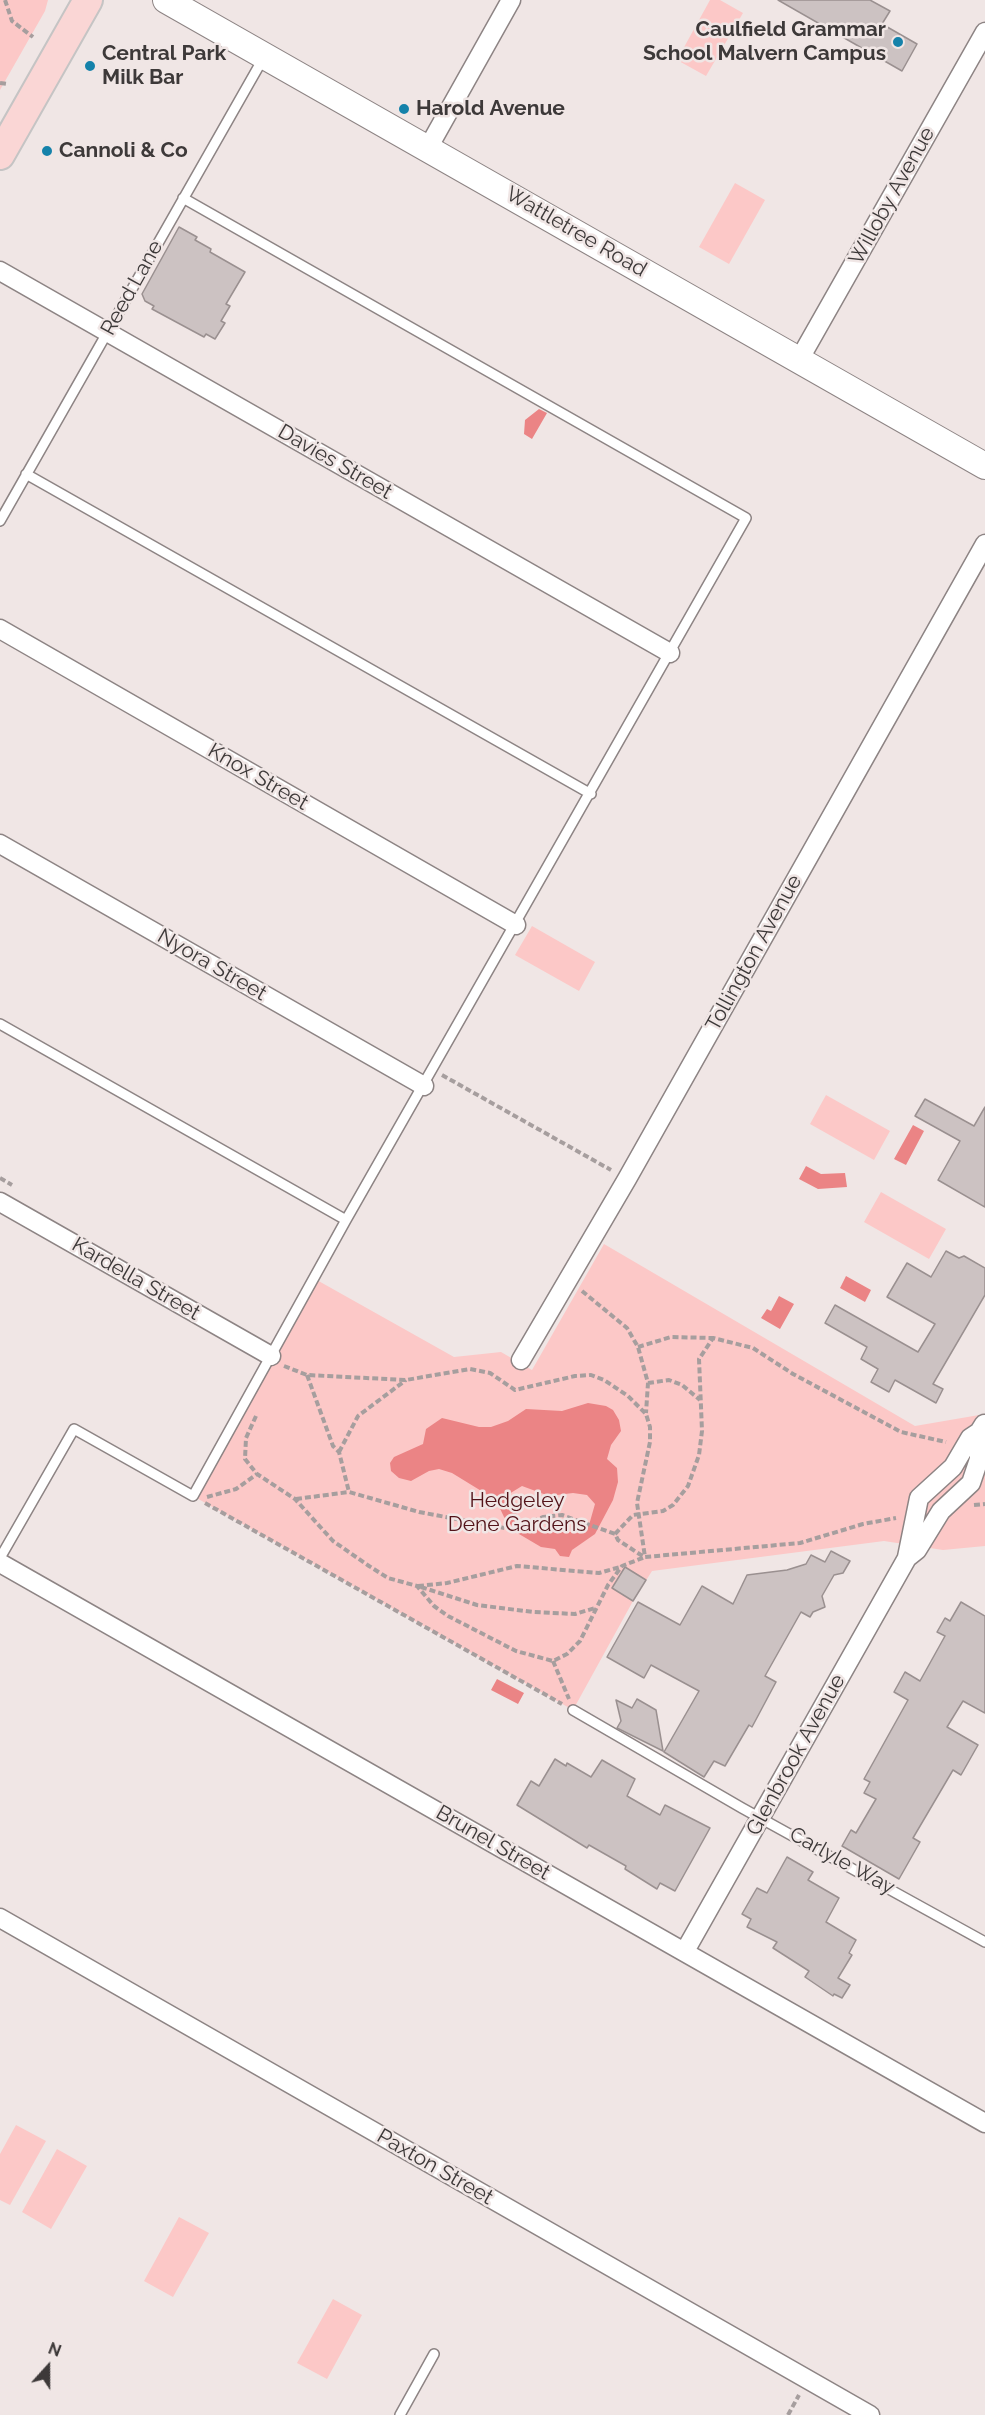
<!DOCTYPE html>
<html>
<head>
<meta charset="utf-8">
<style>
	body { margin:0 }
	#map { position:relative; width:985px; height:2415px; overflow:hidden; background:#f0e6e5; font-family:Raleway,sans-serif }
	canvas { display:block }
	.north { position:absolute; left:18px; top:2337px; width:60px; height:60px; -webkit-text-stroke:4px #f0e6e5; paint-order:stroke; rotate:21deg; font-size:16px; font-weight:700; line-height:24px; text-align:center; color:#3d3939 }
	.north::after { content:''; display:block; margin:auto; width:21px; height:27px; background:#3d3939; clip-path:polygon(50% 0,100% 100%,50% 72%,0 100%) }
</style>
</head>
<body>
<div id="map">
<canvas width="985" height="2415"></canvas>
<div class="north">N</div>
</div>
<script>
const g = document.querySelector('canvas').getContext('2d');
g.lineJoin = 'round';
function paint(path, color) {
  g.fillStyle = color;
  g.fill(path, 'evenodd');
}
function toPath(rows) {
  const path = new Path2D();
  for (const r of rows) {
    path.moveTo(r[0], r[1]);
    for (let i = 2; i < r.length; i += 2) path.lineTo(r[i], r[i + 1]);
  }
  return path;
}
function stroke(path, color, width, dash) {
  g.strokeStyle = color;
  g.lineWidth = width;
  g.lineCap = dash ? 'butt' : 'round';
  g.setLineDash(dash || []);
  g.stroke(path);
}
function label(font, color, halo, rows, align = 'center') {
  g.font = font + ' Raleway,sans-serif';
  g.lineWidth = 5;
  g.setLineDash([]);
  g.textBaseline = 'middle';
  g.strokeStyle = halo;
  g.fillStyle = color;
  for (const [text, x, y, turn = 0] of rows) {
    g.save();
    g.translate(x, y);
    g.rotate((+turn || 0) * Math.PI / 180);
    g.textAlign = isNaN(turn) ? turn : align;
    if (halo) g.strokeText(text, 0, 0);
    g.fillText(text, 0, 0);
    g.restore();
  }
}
paint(toPath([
	[0,0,48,0,45,11,0,90],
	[710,0,720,0,743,13,706,76,677,60],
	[735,183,765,200,729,264,699,247],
	[532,926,595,962,579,991,515,955],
	[826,1095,890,1131,874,1160,810,1124],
	[881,1192,946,1229,929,1259,864,1222],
	[604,1244,915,1426,985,1414,985,1546,943,1550,884,1541,652,1571,633,1601,573,1710,193,1496,315,1279,454,1357,501,1352,532,1370],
	[16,2125,46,2141,10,2205,0,2200,0,2154],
	[57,2149,87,2166,51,2229,22,2212],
	[179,2217,209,2233,173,2297,144,2281],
	[333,2299,362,2315,327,2379,297,2363]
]), '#fcc8c7');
paint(toPath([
	[539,409,547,413,532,439,524,434,525,420],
	[913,1125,924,1131,906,1165,894,1159],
	[806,1166,821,1174,845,1173,847,1187,818,1189,799,1179],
	[846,1276,871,1290,865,1302,840,1288],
	[779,1296,794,1304,780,1329,761,1318,767,1309,771,1311],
	[588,1403,606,1406,613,1410,619,1420,621,1431,611,1445,607,1459,617,1468,618,1482,613,1500,595,1534,572,1550,569,1557,560,1556,555,1549,541,1547,519,1534,504,1517,496,1500,452,1473,439,1469,429,1471,411,1481,399,1478,391,1471,390,1463,394,1457,423,1444,426,1429,442,1418,479,1427,491,1427,508,1421,526,1409,562,1411],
	[522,1486,549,1496,573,1493,587,1495,595,1504,589,1525,571,1532,539,1531,518,1517,510,1499,509,1494],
	[497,1679,524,1693,518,1704,491,1690]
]), '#eb8485');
const building = toPath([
	[778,0,870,0,890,11,882,24,917,44,902,71,778,0],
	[179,227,197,237,195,240,211,249,210,252,245,272,226,304,230,306,221,321,225,323,215,339,206,334,204,337,152,309,154,306,145,301,142,294,179,227],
	[925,1099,974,1126,985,1107,985,1207,938,1180,960,1141,915,1116,925,1099],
	[946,1251,959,1258,964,1256,985,1268,985,1295,933,1384,943,1389,936,1403,895,1380,889,1392,871,1382,878,1369,861,1359,867,1347,825,1323,835,1305,918,1352,935,1324,887,1297,907,1263,931,1277,946,1251],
	[831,1551,850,1561,843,1573,834,1575,822,1596,825,1607,813,1612,810,1617,801,1612,765,1676,776,1682,752,1727,749,1725,725,1766,714,1761,704,1777,664,1752,699,1691,651,1665,644,1678,607,1657,638,1602,680,1625,702,1586,733,1604,747,1575,787,1570,806,1564,811,1555,825,1562,831,1551],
	[625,1567,646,1580,633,1601,612,1588,625,1567],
	[961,1602,985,1616,985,1713,963,1701,947,1727,978,1745,961,1775,953,1770,913,1838,920,1842,899,1879,842,1846,851,1830,856,1833,876,1799,864,1793,870,1782,864,1779,908,1700,894,1692,905,1672,920,1681,945,1636,937,1632,945,1618,950,1621,961,1602],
	[637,1699,656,1710,663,1751,617,1728,621,1721,616,1700,632,1708,637,1699],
	[555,1759,566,1766,567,1763,591,1777,602,1760,635,1779,627,1796,660,1815,665,1805,710,1828,675,1891,660,1883,657,1889,625,1869,626,1866,589,1845,587,1848,517,1805,531,1781,539,1786,555,1759],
	[787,1857,813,1872,808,1880,839,1898,826,1922,856,1940,849,1953,852,1955,838,1978,850,1985,842,1998,834,1994,833,1996,805,1977,809,1971,773,1948,777,1942,747,1927,751,1919,742,1914,757,1888,767,1893,787,1857]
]);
paint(building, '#ccc2c2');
stroke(building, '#9a9090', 1.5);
const lane = toPath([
	[26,474,591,794],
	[0,521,264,57],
	[0,1024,346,1220],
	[0,1558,74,1429,193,1496,346,1220,746,518,183,198],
	[573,1710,742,1808,985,1942],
	[400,2415,434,2354]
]);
const street = toPath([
	[428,148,511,0],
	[0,271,670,653],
	[799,360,985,32],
	[0,629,516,925],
	[0,844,424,1086],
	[0,1202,271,1356],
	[521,1360,627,1179,985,544],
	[907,1557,919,1498,953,1467,970,1438,979,1432,984,1424],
	[0,1563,985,2123],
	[0,1918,870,2415],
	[685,1951,907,1558,917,1550,941,1511,971,1483,979,1459,979,1432]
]);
const secondary = toPath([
	[166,0,985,466]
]);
const primary = toPath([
	[0,155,88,0]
]);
stroke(lane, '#8d8484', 12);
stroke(street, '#8d8484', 21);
stroke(secondary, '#8d8484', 28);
stroke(primary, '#c5c4c4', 32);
stroke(toPath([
	[5,0,12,21,33,37],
	[0,83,7,84],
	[442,1075,611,1170],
	[0,1178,12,1185],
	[582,1291,627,1328,638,1347,648,1383,646,1413],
	[638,1347,671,1337,713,1338],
	[284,1366,307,1375,406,1380,470,1369,490,1373,515,1390,575,1376,591,1375,604,1380,628,1396,646,1414,650,1427,650,1442,637,1503,645,1557,800,1543,863,1524,896,1518],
	[307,1375,333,1446,339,1452,349,1492,419,1512,515,1530,543,1517,562,1515,615,1534,618,1540,644,1557],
	[648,1383,669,1380,682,1385,700,1400],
	[256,1416,246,1438,245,1459,257,1474,295,1499,333,1541,369,1566,388,1578,417,1586,434,1606,448,1616,516,1651,553,1661,567,1654,580,1641,608,1585,622,1566,645,1557],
	[339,1452,358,1416,406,1380],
	[207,1497,236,1489,257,1474],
	[296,1499,349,1492],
	[205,1503,562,1704],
	[974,1505,985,1504],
	[615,1534,633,1515,663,1511,673,1505,688,1486,699,1455,702,1431,699,1359,713,1338,753,1348,793,1374,901,1432,946,1442],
	[418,1586,447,1583,517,1566,599,1573,620,1567],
	[421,1587,477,1605,533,1612,575,1614,595,1608],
	[553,1661,569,1699],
	[788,2415,799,2395]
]), '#a69e9e', 4, [6, 3]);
stroke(lane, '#fff', 9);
stroke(street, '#fff', 18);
stroke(secondary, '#fff', 26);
stroke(primary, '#fad6d5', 28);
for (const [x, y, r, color] of [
	[898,42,6,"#1582aa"],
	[90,66,6,"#1582aa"],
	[404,109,6,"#1582aa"],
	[47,151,6,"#1582aa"]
]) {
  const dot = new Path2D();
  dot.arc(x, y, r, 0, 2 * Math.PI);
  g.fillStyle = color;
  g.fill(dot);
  stroke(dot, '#f0e6e5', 2);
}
label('bold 21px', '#3d3939', '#f0e6e5', [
	["Caulfield Grammar",886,30,"right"],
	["School Malvern Campus",886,54,"right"],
	["Central Park",102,54],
	["Milk Bar",102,78],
	["Harold Avenue",416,109],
	["Cannoli & Co",59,151]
], 'left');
label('21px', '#3d3939', '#f0e6e5', [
	["Willoby Avenue",892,196,-61],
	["Wattletree Road",576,232,30],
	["Reed Lane",132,288,-61],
	["Davies Street",335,462,30],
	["Knox Street",258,777,30],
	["Tollington Avenue",754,953,-61],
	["Nyora Street",212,965,30],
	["Kardella Street",136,1279,30],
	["Glenbrook Avenue",796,1755,-61],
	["Brunel Street",493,1843,30],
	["Carlyle Way",842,1861,29],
	["Paxton Street",435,2167,30]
]);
label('21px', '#531319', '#f0e6e5', [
	["Hedgeley",517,1501],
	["Dene Gardens",517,1525]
]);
</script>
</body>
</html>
